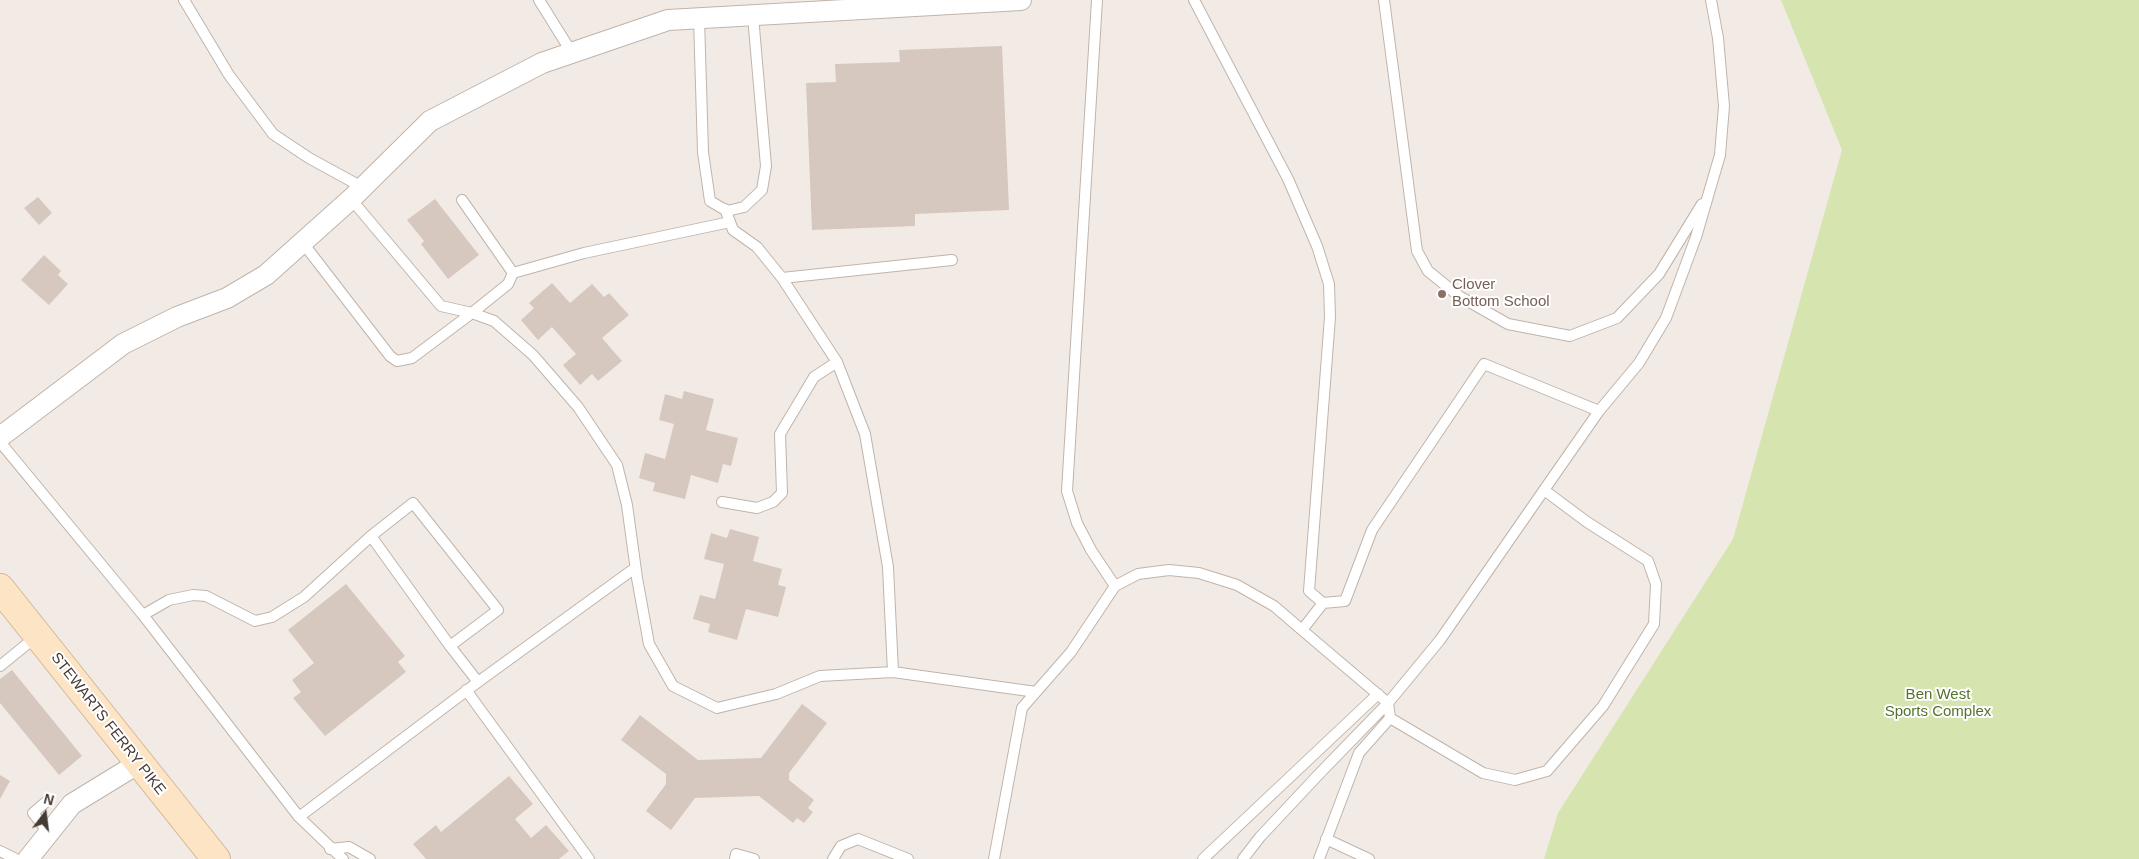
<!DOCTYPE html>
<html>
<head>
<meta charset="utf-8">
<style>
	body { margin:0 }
	#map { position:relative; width:2139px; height:859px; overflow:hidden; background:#f2ebe5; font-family:Helvetica,sans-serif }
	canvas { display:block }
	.north { position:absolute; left:20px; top:789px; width:50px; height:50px; -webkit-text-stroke:4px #fff; paint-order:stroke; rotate:15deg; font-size:14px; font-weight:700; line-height:20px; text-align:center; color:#443b35 }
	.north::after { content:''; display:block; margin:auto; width:18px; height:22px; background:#443b35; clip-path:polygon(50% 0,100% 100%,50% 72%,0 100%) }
</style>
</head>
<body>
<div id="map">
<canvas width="2139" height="859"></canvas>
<div class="north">N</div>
</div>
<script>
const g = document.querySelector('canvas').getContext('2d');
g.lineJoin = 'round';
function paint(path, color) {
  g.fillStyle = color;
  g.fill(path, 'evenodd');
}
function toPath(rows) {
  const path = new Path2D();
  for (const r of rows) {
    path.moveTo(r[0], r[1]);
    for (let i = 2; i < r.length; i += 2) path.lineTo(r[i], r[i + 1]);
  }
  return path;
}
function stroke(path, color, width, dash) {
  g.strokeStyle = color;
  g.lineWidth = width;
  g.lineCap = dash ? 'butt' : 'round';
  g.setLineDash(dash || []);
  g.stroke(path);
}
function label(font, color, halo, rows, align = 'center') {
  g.font = font + ' Helvetica,sans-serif';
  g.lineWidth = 4;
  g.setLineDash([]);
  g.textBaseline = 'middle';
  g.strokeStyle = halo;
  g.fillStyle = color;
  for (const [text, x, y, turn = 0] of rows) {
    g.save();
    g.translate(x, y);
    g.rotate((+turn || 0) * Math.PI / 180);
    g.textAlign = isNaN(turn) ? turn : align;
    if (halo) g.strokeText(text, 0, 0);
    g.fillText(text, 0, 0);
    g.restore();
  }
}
paint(toPath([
	[1781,0,2139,0,2139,859,1544,859,1558,813,1733,539,1842,150]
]), '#d6e5af');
paint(toPath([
	[1002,46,1009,210,915,214,915,226,812,230,806,83,836,82,835,64,900,62,899,50],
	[38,197,52,213,39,225,24,208],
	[435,199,479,255,448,279,421,244,424,241,407,220],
	[44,255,61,271,58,275,68,284,49,305,21,280],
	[552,283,570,303,592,284,604,297,609,293,629,315,602,338,622,361,598,381,592,374,580,385,563,365,576,354,552,327,538,340,521,320,534,308,529,303],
	[684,391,714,399,706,430,738,438,731,466,723,464,718,483,691,475,685,499,653,491,655,483,639,478,645,453,665,459,674,424,659,420,665,394,682,399],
	[730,529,759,537,753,561,782,569,778,585,786,587,778,617,746,609,737,640,708,632,710,624,693,619,700,595,715,599,724,564,704,559,711,533,727,538],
	[346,584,405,656,398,662,406,672,325,736,293,698,301,692,292,680,314,663,288,630],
	[12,670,82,756,59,775,0,703,0,679],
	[802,704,827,723,789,773,789,780,814,800,808,808,813,812,804,823,797,818,793,823,759,796,695,798,671,830,646,811,666,784,666,774,621,740,640,715,698,760,761,758],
	[0,775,10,781,0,799],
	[509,776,533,804,515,819,531,838,546,825,569,851,559,859,426,859,413,844,436,825,441,832]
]), '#d6c8be');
const service = toPath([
	[184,0,229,75,273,134,309,158,362,187],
	[539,0,572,53],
	[1097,0,1067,491,1077,523,1091,550,1115,586,1138,574,1169,570,1199,573,1237,585,1274,606,1302,630],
	[1194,0,1288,179,1317,246,1329,284,1330,317,1309,591,1323,603],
	[1384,0,1417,251,1428,271,1459,296,1508,324,1570,336,1617,318,1659,274,1702,204],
	[699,19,703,152,710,201,727,211,744,207,762,190,766,166,753,16],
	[351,199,441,306,472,313,508,284,513,273,462,200],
	[725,209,733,230,757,247,782,278,837,362,865,434,888,567,893,672,1036,692],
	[303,243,390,356,397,361,412,358,472,313,494,321,533,355,578,407,617,465,627,505,637,578,649,644,673,686,717,708,776,694,820,676,893,672],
	[513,273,584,253,730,222],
	[782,278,952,260],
	[0,442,143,615,299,817,343,859],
	[1544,490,1587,522,1648,561,1656,584,1654,624,1603,706,1547,771,1515,780,1483,773,1390,718,1388,703,1440,640,1544,490,1599,411,1639,363,1666,318,1696,237,1720,155,1724,106,1718,38,1711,0],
	[722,502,757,508,773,502,782,493,780,434,814,377,837,362],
	[143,615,169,600,193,595,206,596,255,621,272,617,304,597,371,536],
	[450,646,371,536,413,503,498,610,450,646,478,682],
	[0,666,37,636],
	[466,690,589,859],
	[47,801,33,813,48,832],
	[299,817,478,682,635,568],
	[1326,839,1369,859],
	[330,849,349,847,370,859],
	[0,851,16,859],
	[735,859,736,854,754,859],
	[833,859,841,846,858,839,908,859],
	[994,859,1022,708,1071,652,1115,586],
	[1203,859,1378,694],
	[1243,859,1260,837,1320,773,1388,703,1302,630,1323,603,1345,601,1372,530,1484,364,1599,411],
	[1319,859,1359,753,1390,718]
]);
const minor = toPath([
	[0,437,123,344,177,317,227,298,266,275,351,199,430,121,542,63,668,20,1021,0],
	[28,859,72,804,139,763]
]);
const secondary = toPath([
	[0,588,216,859]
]);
stroke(service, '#bfb4ab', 12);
stroke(minor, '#bfb4ab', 22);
stroke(secondary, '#d3b998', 30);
stroke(service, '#fff', 10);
stroke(minor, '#fff', 20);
stroke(secondary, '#fce4c4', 28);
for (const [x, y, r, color] of [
	[1442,294,5,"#8d6e63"]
]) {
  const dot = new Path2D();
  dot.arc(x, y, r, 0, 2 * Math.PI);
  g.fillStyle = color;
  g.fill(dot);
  stroke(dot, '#fff', 2);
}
label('15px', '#785e54', '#fff', [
	["Clover",1452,285],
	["Bottom School",1452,302]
], 'left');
label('15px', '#53722b', '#fff', [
	["Ben West",1938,695],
	["Sports Complex",1938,712]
]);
label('15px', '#443b35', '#fff', [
	["STEWARTS FERRY PIKE",108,724,52]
]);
</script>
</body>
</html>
